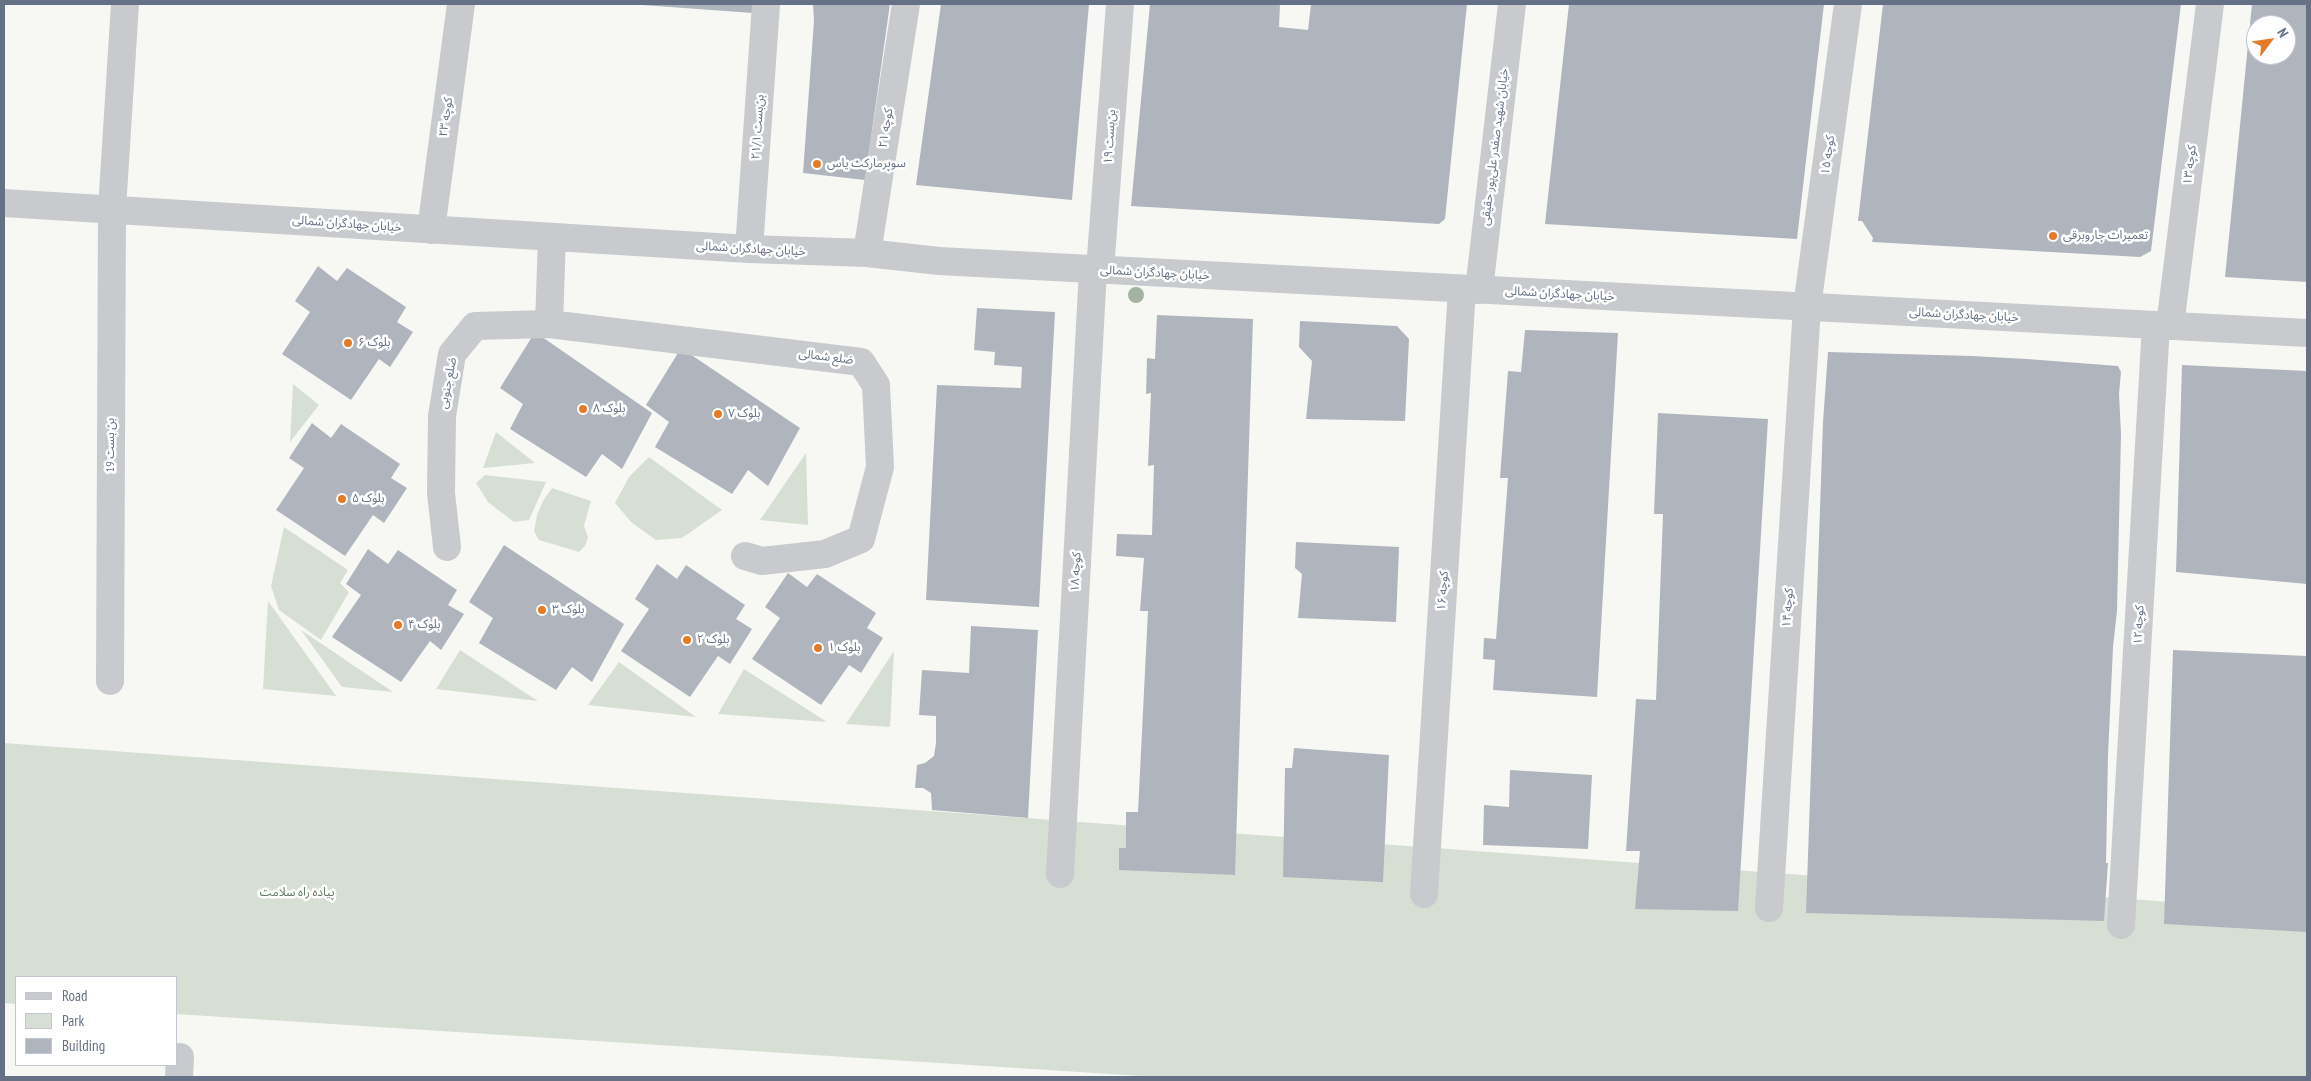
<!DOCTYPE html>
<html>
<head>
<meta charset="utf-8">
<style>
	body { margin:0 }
	#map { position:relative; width:2311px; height:1081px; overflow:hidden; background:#f7f8f4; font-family:"PT Sans Narrow",sans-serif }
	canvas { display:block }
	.frame { position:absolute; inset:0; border:5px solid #667186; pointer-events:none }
	.legend { position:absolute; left:15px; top:976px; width:162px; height:90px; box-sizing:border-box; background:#fff; border:1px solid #c2c6cf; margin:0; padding:6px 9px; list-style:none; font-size:15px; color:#667186 }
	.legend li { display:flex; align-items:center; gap:10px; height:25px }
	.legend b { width:25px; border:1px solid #c2c6cf }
	.north { position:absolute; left:2246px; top:15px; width:50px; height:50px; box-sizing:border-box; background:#fff; border:1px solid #c2c6cf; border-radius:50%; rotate:59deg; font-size:14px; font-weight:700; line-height:20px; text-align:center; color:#667186 }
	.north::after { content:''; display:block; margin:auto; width:18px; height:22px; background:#e57a27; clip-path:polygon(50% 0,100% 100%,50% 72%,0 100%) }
</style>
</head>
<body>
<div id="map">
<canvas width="2311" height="1081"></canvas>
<div class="frame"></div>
<ul class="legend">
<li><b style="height:6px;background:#c8cace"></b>Road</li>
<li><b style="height:14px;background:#d7dfd5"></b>Park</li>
<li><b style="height:14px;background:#b0b5bd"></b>Building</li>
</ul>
<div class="north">N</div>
</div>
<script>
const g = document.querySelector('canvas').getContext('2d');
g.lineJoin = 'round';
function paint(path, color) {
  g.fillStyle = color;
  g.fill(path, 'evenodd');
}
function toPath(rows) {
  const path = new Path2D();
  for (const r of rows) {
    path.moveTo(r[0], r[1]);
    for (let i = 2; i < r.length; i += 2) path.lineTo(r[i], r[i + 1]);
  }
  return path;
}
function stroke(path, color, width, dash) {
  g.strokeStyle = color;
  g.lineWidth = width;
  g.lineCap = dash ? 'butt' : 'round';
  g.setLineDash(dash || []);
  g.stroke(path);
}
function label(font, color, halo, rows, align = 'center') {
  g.font = font + ' "PT Sans Narrow","Noto Sans Arabic",sans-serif';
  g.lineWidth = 5;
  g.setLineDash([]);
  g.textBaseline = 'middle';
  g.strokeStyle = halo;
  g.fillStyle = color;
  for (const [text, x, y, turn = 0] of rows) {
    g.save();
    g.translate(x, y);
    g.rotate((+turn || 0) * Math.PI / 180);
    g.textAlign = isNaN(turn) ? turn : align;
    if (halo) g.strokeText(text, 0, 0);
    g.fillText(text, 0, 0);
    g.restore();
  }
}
paint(toPath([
	[293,384,319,405,290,442],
	[496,432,535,463,483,468],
	[806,453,808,525,760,520],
	[649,457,722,510,682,538,656,540,631,522,615,503,629,477],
	[485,475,546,482,529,520,514,522,488,502,476,483],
	[552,488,591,501,584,526,588,537,585,546,579,552,539,540,534,531,537,515,544,499],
	[284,527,348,570,340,583,349,592,321,640,279,610,271,586],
	[268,601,336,696,263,689],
	[301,630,393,692,342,687],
	[460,650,538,701,436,689],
	[894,651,890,727,846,724],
	[619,662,696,717,588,705],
	[744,669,827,722,718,714],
	[4,743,2307,912,2307,1077,1157,1077,176,1014,176,977,16,977,16,1004,4,1003]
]), '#d7dfd5');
paint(toPath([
	[628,4,754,4,753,13],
	[813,4,890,4,865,180,803,173,814,21],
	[941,4,1089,4,1072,200,916,185],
	[1150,4,1280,4,1279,27,1308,30,1311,4,1467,4,1445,219,1439,224,1131,206],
	[1569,4,1824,4,1797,239,1545,224],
	[1883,4,2181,4,2151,251,2140,257,1872,242,1873,238,1862,221,1858,221],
	[2252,4,2307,4,2307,282,2225,277],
	[2256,25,2286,25,2286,55,2256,55],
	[318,266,337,281,347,268,406,307,397,322,413,332,390,367,379,359,351,400,282,354,310,312,295,301],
	[977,308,1055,312,1039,607,926,600,937,385,1021,388,1022,367,994,365,995,352,974,350],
	[1157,315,1253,319,1235,875,1119,870,1119,848,1126,848,1126,812,1138,812,1148,611,1140,611,1144,558,1116,556,1117,534,1152,535,1154,465,1148,466,1151,393,1146,394,1147,358,1155,359],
	[1300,321,1397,326,1409,339,1405,421,1306,419,1312,361,1299,347],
	[1525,330,1618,333,1597,697,1493,690,1495,660,1483,659,1484,638,1496,639,1508,478,1500,478,1508,371,1521,372],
	[535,332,652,413,622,469,602,454,586,477,510,429,523,404,500,388],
	[681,348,800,428,768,486,748,470,732,494,655,447,669,422,646,405],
	[1828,352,1972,356,2027,359,2118,366,2121,372,2119,394,2121,434,2117,611,2113,647,2108,755,2106,863,2108,863,2104,921,1806,913,1823,422],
	[2182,365,2307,371,2307,584,2176,572],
	[1658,413,1768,419,1738,911,1635,909,1640,851,1626,851,1636,699,1656,700,1663,514,1654,514],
	[312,423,331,438,341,424,400,464,391,478,407,488,384,523,373,515,345,556,276,510,304,468,289,458],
	[1296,542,1399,547,1396,622,1298,618,1302,574,1295,568],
	[504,545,624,624,592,682,572,667,556,690,479,643,493,618,469,602],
	[368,549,388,564,398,550,457,590,448,605,464,614,441,650,430,641,401,682,332,637,361,595,346,584],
	[657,564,677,579,686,565,745,605,736,619,752,629,730,664,718,656,690,697,621,651,649,609,635,599],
	[788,573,807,587,817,574,876,613,867,628,883,638,861,673,849,665,821,705,752,659,780,618,765,607],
	[971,626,1038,630,1028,818,932,810,931,793,923,788,915,788,917,765,925,763,934,756,936,743,936,716,919,715,922,670,969,673],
	[2173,650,2307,656,2307,932,2164,924],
	[1294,748,1389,755,1383,882,1283,877,1285,768,1292,768],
	[1510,770,1592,775,1588,849,1483,845,1484,805,1509,807]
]), '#b0b5bd');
stroke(toPath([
	[4,203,749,249,867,253,939,261,2307,333],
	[431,230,461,4],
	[749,249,766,4],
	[867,253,906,4],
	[1100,270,1120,4],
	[1479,290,1512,4],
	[549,324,861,362,876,385,880,467,861,539,825,554,762,561,745,556],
	[2170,326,2210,4],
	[447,547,441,493,442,416,452,354,475,326,549,324,552,237],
	[110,681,112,209,125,4],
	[1060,874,1093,270],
	[1424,894,1462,289],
	[1769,908,1807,307,1848,4],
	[2121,925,2156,325],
	[179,1077,180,1057]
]), '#c8cace', 28);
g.fillStyle = '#a4b2a3';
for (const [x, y] of [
	[1136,295]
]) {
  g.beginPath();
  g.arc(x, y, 8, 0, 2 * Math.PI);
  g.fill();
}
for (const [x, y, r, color] of [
	[817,164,5,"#e57a27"],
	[2053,236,5,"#e57a27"],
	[348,343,5,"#e57a27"],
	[583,409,5,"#e57a27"],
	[718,414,5,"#e57a27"],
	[342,499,5,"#e57a27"],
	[542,610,5,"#e57a27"],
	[398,625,5,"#e57a27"],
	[687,640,5,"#e57a27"],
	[818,648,5,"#e57a27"]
]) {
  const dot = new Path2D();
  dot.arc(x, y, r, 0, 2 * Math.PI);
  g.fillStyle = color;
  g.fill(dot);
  stroke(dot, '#fff', 2);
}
label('12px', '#667186', '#fff', [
	["کوچه ۲۳",446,117,-82],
	["بن‌بست ۲۱/۱",758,127,-86],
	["کوچه ۲۱",886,128,-81],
	["بن‌بست ۱۹",1110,137,-86],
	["خیابان شهید صفدر علی‌پور حقیقی",1495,147,-83],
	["کوچه ۱۵",1828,155,-82],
	["کوچه ۱۳",2190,165,-83],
	["خیابان جهادگران شمالی",347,224,4],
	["خیابان جهادگران شمالی",751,249,3],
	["خیابان جهادگران شمالی",1155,273,3],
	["خیابان جهادگران شمالی",1560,294,3],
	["خیابان جهادگران شمالی",1964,315,3],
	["ضلع شمالی",826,357,7],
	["ضلع جنوبی",448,383,-79],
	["بن بست 19",111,445,-90],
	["کوچه ۱۸",1076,572,-87],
	["کوچه ۱۶",1443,591,-86],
	["کوچه ۱۴",1788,608,-86],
	["کوچه ۱۲",2139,625,-87]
]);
label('12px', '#667186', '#fff', [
	["سوپرمارکت یاس",827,164],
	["تعمیرات جاروبرقی",2063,236],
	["بلوک ۶",358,343],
	["بلوک ۸",593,409],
	["بلوک ۷",728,414],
	["بلوک ۵",352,499],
	["بلوک ۳",552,610],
	["بلوک ۴",408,625],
	["بلوک ۲",697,640],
	["بلوک ۱",828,648]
], 'left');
label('12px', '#617861', '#fff', [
	["پیاده راه سلامت",297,893]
]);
</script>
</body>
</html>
